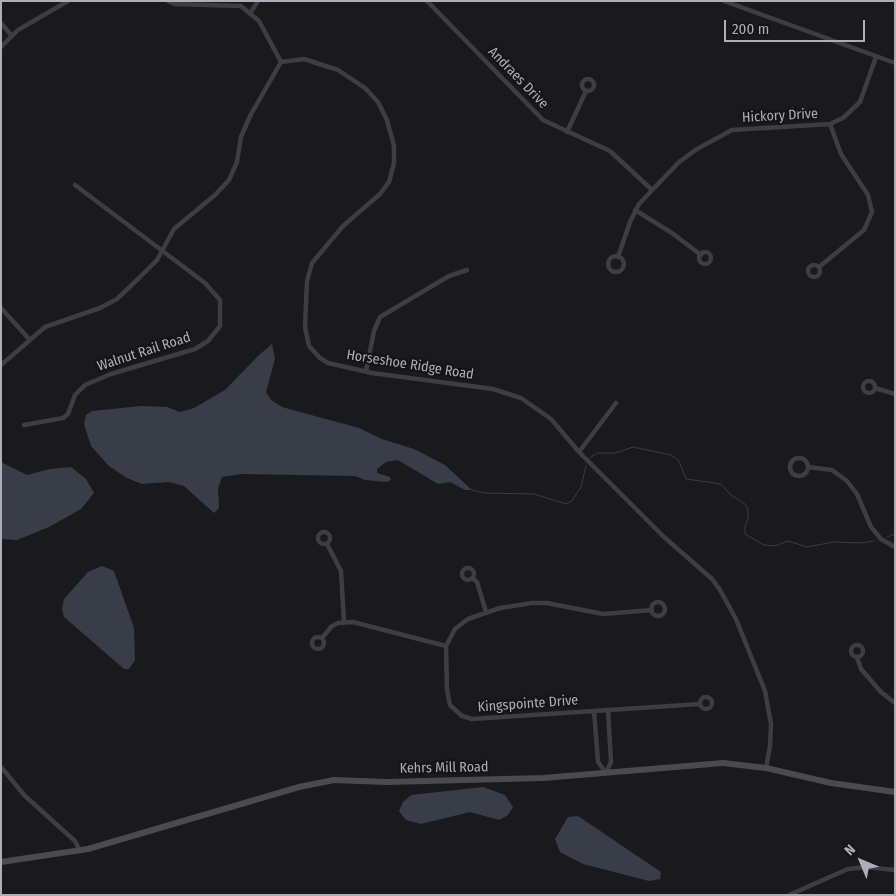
<!DOCTYPE html>
<html>
<head>
<meta charset="utf-8">
<style>
	body { margin:0 }
	#map { position:relative; width:896px; height:896px; overflow:hidden; background:#1a1a1c; font-family:"Fira Sans Condensed",sans-serif }
	canvas { display:block }
	.frame { position:absolute; inset:0; border:2px solid #aeaeb9; pointer-events:none }
	.north { position:absolute; left:836px; top:836px; width:50px; height:50px; -webkit-text-stroke:4px #151517; paint-order:stroke; rotate:315deg; font-size:14px; font-weight:700; line-height:20px; text-align:center; color:#aeaeb9 }
	.north::after { content:''; display:block; margin:auto; width:18px; height:22px; background:#aeaeb9; clip-path:polygon(50% 0,100% 100%,50% 72%,0 100%) }
	.scale { position:absolute; left:724px; top:20px; width:141px; height:22px; box-sizing:border-box; border:2px solid #aeaeb9; border-top:0; padding-left:6px; font-size:15px; line-height:18px; white-space:nowrap; color:#aeaeb9; -webkit-text-stroke:4px #151517; paint-order:stroke }
</style>
</head>
<body>
<div id="map">
<canvas width="896" height="896"></canvas>
<div class="frame"></div>
<div class="north">N</div>
<div class="scale">200 m</div>
</div>
<script>
const g = document.querySelector('canvas').getContext('2d');
g.lineJoin = 'round';
function paint(path, color) {
  g.fillStyle = color;
  g.fill(path, 'evenodd');
}
function toPath(rows) {
  const path = new Path2D();
  for (const r of rows) {
    if (r.length === 3) {
      path.moveTo(r[0] + r[2], r[1]);
      path.arc(r[0], r[1], r[2], 0, 2 * Math.PI);
      continue;
    }
    path.moveTo(r[0], r[1]);
    for (let i = 2; i < r.length; i += 2) path.lineTo(r[i], r[i + 1]);
  }
  return path;
}
function stroke(path, color, width, dash) {
  g.strokeStyle = color;
  g.lineWidth = width;
  g.lineCap = dash ? 'butt' : 'round';
  g.setLineDash(dash || []);
  g.stroke(path);
}
function label(font, color, halo, rows, align = 'center') {
  g.font = font + ' "Fira Sans Condensed",sans-serif';
  g.lineWidth = 4.5;
  g.setLineDash([]);
  g.textBaseline = 'middle';
  g.strokeStyle = halo;
  g.fillStyle = color;
  for (const [text, x, y, turn = 0] of rows) {
    g.save();
    g.translate(x, y);
    g.rotate((+turn || 0) * Math.PI / 180);
    g.textAlign = isNaN(turn) ? turn : align;
    if (halo) g.strokeText(text, 0, 0);
    g.fillText(text, 0, 0);
    g.restore();
  }
}
paint(toPath([
	[272,344,275,359,266,392,271,400,282,407,359,428,382,439,414,449,445,465,472,490,465,490,450,482,438,484,398,460,386,462,377,469,377,473,390,477,391,480,387,482,365,480,355,476,242,474,222,477,218,488,219,508,214,513,184,486,169,482,142,484,127,478,109,466,91,446,84,424,86,415,92,411,141,406,167,407,180,412,194,408,225,390,259,355],
	[1,462,27,475,50,469,71,467,86,479,94,493,81,509,49,527,17,540,1,539],
	[102,566,114,571,134,628,135,660,129,669,124,669,64,617,62,609,64,599,88,572],
	[483,787,505,795,513,807,508,815,499,820,470,812,421,824,406,820,399,811,403,802,411,795],
	[578,816,661,872,660,879,649,881,583,864,560,852,555,839,568,817]
]), '#383d47');
stroke(toPath([
	[590,458,597,453,615,453,633,447,671,455,679,461,686,479,721,484,731,495,745,504,748,509,748,518,745,527,745,534,764,545,775,546,788,541,807,547,834,542,860,543,874,541],
	[472,490,484,493,534,494,566,504,572,501,581,487,586,466],
	[887,537,895,534]
]), '#383d47', 1);
stroke(toPath([
	[168,1,175,4,241,6,259,21,281,62,304,59,338,70,365,88,378,102,387,120,394,146,394,163,389,182,380,194,343,226,312,263,307,281,305,327,309,346,320,358,328,363,372,373,493,389,521,398,551,419,579,452,664,537,712,579,720,590,736,619,765,691,771,724,770,746,766,768],
	[427,1,543,120,610,151,651,189],
	[724,1,895,63],
	[251,12,258,1],
	[1,23,11,35],
	[1,47,18,30,68,1],
	[588,85,6],
	[567,132,586,91],
	[635,210,672,233,701,255],
	[705,258,6],
	[616,264,8],
	[618,257,630,222,639,204,679,162,697,149,732,130,830,124,843,118,860,102,876,57],
	[814,271,6],
	[819,267,864,230,872,212,868,195,841,154,830,124],
	[1,308,29,339],
	[1,365,45,327,100,308,117,299,139,278,157,260,174,229,215,195,229,180,237,162,241,137,250,116,281,62],
	[366,371,374,331,380,317,449,276,467,270],
	[869,387,6],
	[875,388,895,394],
	[24,425,63,418,68,414,75,395,85,385,111,374,195,349,208,341,220,326,220,300,205,283,75,185],
	[579,452,616,403],
	[799,467,9],
	[808,467,832,470,847,481,857,494,871,527,881,539,895,547],
	[324,538,6],
	[327,544,341,571,344,622],
	[468,574,6],
	[472,578,477,582,486,612],
	[658,609,7],
	[652,610,603,614,547,603,532,603,500,608,468,619,455,629,446,646,447,690,450,705,462,716,472,719,700,704],
	[318,643,6],
	[322,638,332,626,338,623,353,622,446,646],
	[857,651,6],
	[857,657,861,669,881,692,895,703],
	[706,703,6],
	[594,711,598,762,606,773],
	[1,767,25,796,75,841,80,851],
	[606,773,611,762,608,710],
	[789,895,848,869,866,867,895,870]
]), '#3e3d42', 4.5);
stroke(toPath([
	[1,862,88,849,299,787,334,780,386,782,543,778,723,763,766,768,831,783,895,792]
]), '#4a4a50', 6);
label('14px', '#aeaeb9', '#151517', [
	["Andraes Drive",518,78,46],
	["Hickory Drive",780,116,-3],
	["Walnut Rail Road",144,352,-18],
	["Horseshoe Ridge Road",410,365,9],
	["Kingspointe Drive",528,704,-4],
	["Kehrs Mill Road",444,768,-1]
]);
</script>
</body>
</html>
